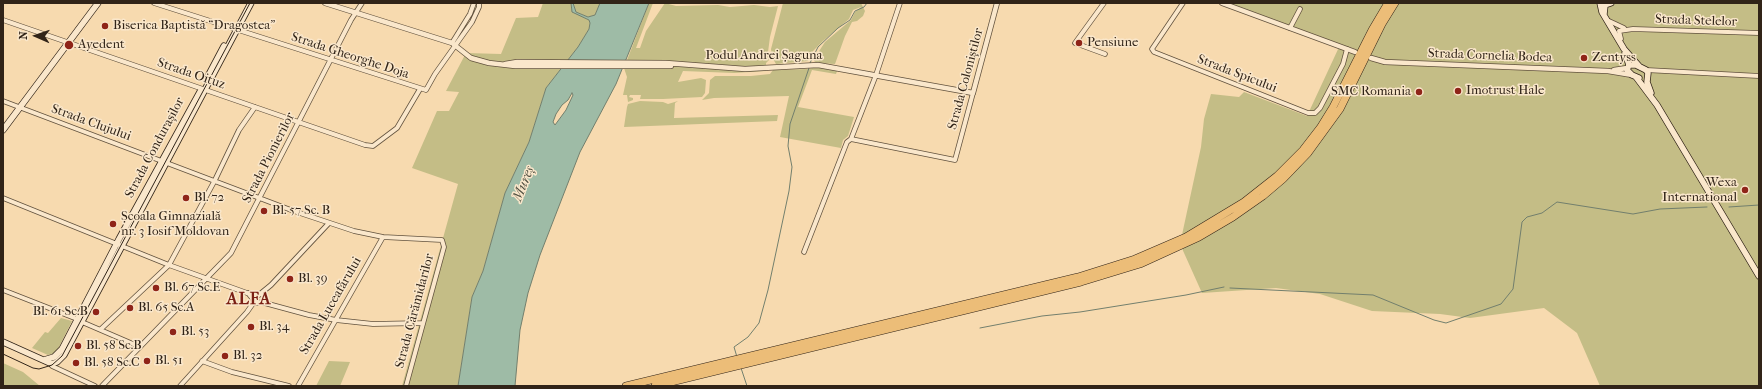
<!DOCTYPE html>
<html>
<head>
<meta charset="utf-8">
<style>
	body { margin:0 }
	#map { position:relative; width:1762px; height:389px; overflow:hidden; background:#f7daaf; font-family:"IM FELL French Canon",serif }
	canvas { display:block }
	.frame { position:absolute; inset:0; border:4px solid #312418; pointer-events:none }
	.north { position:absolute; left:16px; top:16px; width:40px; height:40px; -webkit-text-stroke:3px #fae7cb; paint-order:stroke; rotate:272deg; font-size:11px; font-weight:700; line-height:16px; text-align:center; color:#312418 }
	.north::after { content:''; display:block; margin:auto; width:14px; height:18px; background:#312418; clip-path:polygon(50% 0,100% 100%,50% 72%,0 100%) }
</style>
</head>
<body>
<div id="map">
<canvas width="1762" height="389"></canvas>
<div class="frame"></div>
<div class="north">N</div>
</div>
<script>
const g = document.querySelector('canvas').getContext('2d');
g.lineJoin = 'round';
function paint(path, color) {
  g.fillStyle = color;
  g.fill(path, 'evenodd');
}
function toPath(rows) {
  const path = new Path2D();
  for (const r of rows) {
    path.moveTo(r[0], r[1]);
    for (let i = 2; i < r.length; i += 2) path.lineTo(r[i], r[i + 1]);
  }
  return path;
}
function stroke(path, color, width, dash) {
  g.strokeStyle = color;
  g.lineWidth = width;
  g.lineCap = dash ? 'butt' : 'round';
  g.setLineDash(dash || []);
  g.stroke(path);
}
function label(font, color, halo, rows, align = 'center') {
  g.font = font + ' "IM FELL French Canon",serif';
  g.lineWidth = 3;
  g.setLineDash([]);
  g.textBaseline = 'middle';
  g.strokeStyle = halo;
  g.fillStyle = color;
  for (const [text, x, y, turn = 0] of rows) {
    g.save();
    g.translate(x, y);
    g.rotate((+turn || 0) * Math.PI / 180);
    g.textAlign = isNaN(turn) ? turn : align;
    if (halo) g.strokeText(text, 0, 0);
    g.fillText(text, 0, 0);
    g.restore();
  }
}
paint(toPath([
	[543,3,571,3,571,9,589,20,590,23,589,29,578,47,546,88,529,142,505,193,483,271,472,297,458,386,402,386,458,184,412,168,437,111,449,111,459,92,446,91,466,53,501,54,516,18,538,17],
	[600,3,595,15,588,17,576,12,573,4],
	[649,3,653,3,636,48,640,48,646,31,665,3,676,6,718,5,730,7,754,5,770,7,778,6,770,37,768,52,769,60,766,63,766,71,734,73,683,71,678,82,701,78,706,80,705,93,702,97,663,99,640,99,641,95,630,95,629,97,633,98,633,100,628,102,627,95,623,95,627,77,624,68],
	[783,3,861,3,865,11,863,16,857,21,852,22,845,36,835,64,817,63,814,61,814,59,825,42,851,20,855,12,861,7,853,10,849,19,823,41,811,53,808,61,776,64,772,57,771,49],
	[1225,3,1759,3,1759,386,1600,386,1577,333,1544,308,1470,318,1440,314,1372,311,1320,294,1276,288,1202,293,1180,244,1201,147,1204,119,1211,94,1239,97,1244,92,1307,116,1340,45],
	[817,67,837,71,836,74,812,70,798,107,854,117,848,136,843,140,841,148,780,137,789,96,714,98,702,100,709,93,710,80,715,76,751,76,770,74,773,70,808,69],
	[640,101,663,102,668,104,678,101,675,103,674,118,778,115,777,121,624,127,627,107,628,104],
	[61,318,72,321,56,353,48,355,32,348,45,332,48,333],
	[329,361,350,362,340,386,316,386],
	[3,363,23,372,40,386,3,386]
]), '#c4bd86');
const water = toPath([
	[571,3,573,3,576,12,588,17,595,15,600,3,649,3,616,84,580,152,540,255,528,293,520,330,515,386,458,386,472,297,483,271,505,193,529,142,546,88,578,47,589,29,590,23,589,20,572,12,571,3],
	[572,93,573,95,566,110,555,125,553,122,556,114,562,105,568,100,572,93]
]);
paint(water, '#9ebba6');
stroke(water, '#727f6d', 1);
stroke(toPath([
	[810,63,818,47,838,28,850,20,855,11,864,7,867,3],
	[1729,207,1759,205],
	[1230,288,1373,295,1434,320,1446,323,1501,304,1513,289,1522,222,1527,217,1542,213,1557,202,1633,214,1660,209,1707,207],
	[980,328,1042,316,1080,312,1186,295,1224,287],
	[737,357,734,347,748,337,759,323,768,290,789,191,792,167,788,146,790,124,809,68],
	[741,368,747,386]
]), '#727f6d', 1);
const minor = toPath([
	[154,3,426,90,435,74,472,22,479,7,479,3],
	[1104,3,1075,43,1105,54],
	[1183,3,1152,49,1154,52,1308,113,1315,113,1320,108,1343,64,1347,49],
	[3,20,365,145,373,146,397,128,420,89],
	[1609,21,1624,28],
	[1290,28,1300,9],
	[1621,39,1619,31,1633,29,1759,33],
	[452,43,470,14,474,3],
	[1646,70,1759,76],
	[3,101,291,210,354,231,383,237,442,240,444,247,406,386],
	[851,139,955,160,973,93],
	[3,198,169,265,247,293,258,295],
	[804,252,847,142,851,139,876,75,900,3],
	[3,290,77,319],
	[248,293,256,303,262,302,265,299,265,296,260,294,254,299],
	[260,294,271,285,329,223],
	[261,302,309,315,336,320,373,324,422,323],
	[82,322,140,347],
	[101,329,169,265,215,180,239,130,255,107],
	[202,361,232,372,289,386],
	[52,364,52,366,95,386],
	[102,386,231,253,351,20,362,3],
	[180,386,247,312,254,302],
	[298,386,383,237]
]);
const tertiary = toPath([
	[325,3,452,43,471,58,489,63,515,66,671,66],
	[1222,3,1355,52],
	[1371,58,1385,62,1608,71,1632,75],
	[505,64,517,62,666,63,745,69,818,65,973,93,997,3],
	[1614,70,1627,68]
]);
const secondary = toPath([
	[1600,3,1602,12,1624,49,1639,66],
	[1604,14,1605,5,1611,3],
	[1625,53,1629,65,1627,70,1632,75,1639,78],
	[1629,65,1636,65,1646,70,1648,73,1647,82,1651,93],
	[1636,77,1657,105,1759,276],
	[206,80,224,46],
	[3,130,98,3],
	[3,342,52,364,57,362,64,355,251,3],
	[44,360,54,357,62,349,119,239,201,90]
]);
const motorway = toPath([
	[626,386,1078,277,1135,259,1186,237,1244,202,1277,176,1303,150,1320,128,1333,107,1372,30,1388,3],
	[655,386,1081,282,1140,264,1199,237,1233,217,1263,196,1283,179,1308,153,1340,109,1382,24,1395,3]
]);
stroke(minor, '#62523e', 5.5);
stroke(tertiary, '#62523e', 6);
stroke(secondary, '#312418', 7);
stroke(motorway, '#312418', 8);
stroke(minor, '#fae7cb', 4);
stroke(tertiary, '#fae7cb', 4.5);
stroke(secondary, '#fae7cb', 5.5);
stroke(motorway, '#ecbd78', 7);
stroke(toPath([
	[3,354,33,368,39,369,52,365,62,356,250,3]
]), '#312418', 1);
for (const [x, y, r, color] of [
	[105,26,4,"#8f2418"],
	[1079,43,4,"#8f2418"],
	[69,45,5,"#8f2418"],
	[1584,58,4,"#8f2418"],
	[1458,91,4,"#8f2418"],
	[1419,92,4,"#8f2418"],
	[1745,190,4,"#8f2418"],
	[186,198,4,"#8f2418"],
	[264,211,4,"#8f2418"],
	[113,224,4,"#8f2418"],
	[290,279,4,"#8f2418"],
	[156,288,4,"#8f2418"],
	[130,308,4,"#8f2418"],
	[96,312,4,"#8f2418"],
	[251,327,4,"#8f2418"],
	[173,332,4,"#8f2418"],
	[78,346,4,"#8f2418"],
	[225,356,4,"#8f2418"],
	[147,361,4,"#8f2418"],
	[76,363,4,"#8f2418"]
]) {
  const dot = new Path2D();
  dot.arc(x, y, r, 0, 2 * Math.PI);
  g.fillStyle = color;
  g.fill(dot);
  stroke(dot, '#fae7cb', 1.5);
}
label('13px', '#312418', '#fae7cb', [
	["Strada Stelelor",1696,21,2],
	["Strada Gheorghe Doja",350,56,18],
	["Podul Andrei Șaguna",764,56],
	["Strada Cornelia Bodea",1490,56,2],
	["Strada Oituz",191,74,19],
	["Strada Spicului",1237,74,21],
	["Strada Coloniștilor",966,79,-75],
	["Strada Clujului",91,123,20],
	["Strada Condurașilor",155,148,-62],
	["Strada Pionierilor",269,158,-63],
	["Strada Luceafărului",331,306,-60],
	["Strada Cărămidarilor",415,311,-75]
]);
label('13px', '#312418', '#fae7cb', [
	["Biserica Baptistă “Dragostea\"",113,26],
	["Pensiune",1087,43],
	["Ayedent",78,45],
	["Zentyss",1592,58],
	["Imotrust Hale",1466,91],
	["SMC Romania",1411,92,"right"],
	["Wexa",1737,183,"right"],
	["International",1737,198,"right"],
	["Bl. 72",194,198],
	["Bl. 57 Sc. B",272,211],
	["Școala Gimnazială",121,217],
	["nr. 3 Iosif Moldovan",121,232],
	["Bl. 39",298,279],
	["Bl. 67 Sc.E",164,288],
	["Bl. 65 Sc.A",138,308],
	["Bl. 61 Sc.B",88,312,"right"],
	["Bl. 34",259,327],
	["Bl. 53",181,332],
	["Bl. 58 Sc.B",86,346],
	["Bl. 32",233,356],
	["Bl. 51",155,361],
	["Bl. 58 Sc.C",84,363]
], 'left');
label('italic 14px', '#525143', '#fae7cb', [
	["Mureș",524,184,-68]
]);
g.letterSpacing = '1px';
label('bold 17px', '#7a1f14', '#fae7cb', [
	["ALFA",249,300]
]);
g.letterSpacing = '0px';
</script>
</body>
</html>
